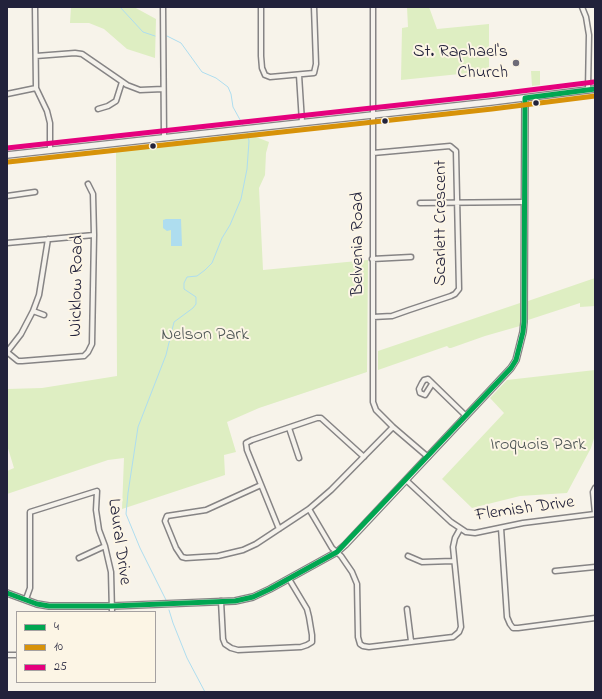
<!DOCTYPE html>
<html>
<head>
<meta charset="utf-8">
<style>
	body { margin:0 }
	#map { position:relative; width:602px; height:699px; overflow:hidden; background:#f7f3ea; font-family:"Indie Flower",sans-serif }
	canvas { display:block }
	.frame { position:absolute; inset:0; border:8px solid #22223b; pointer-events:none }
	.legend { position:absolute; left:16px; top:611px; width:140px; height:72px; box-sizing:border-box; background:#fcf5e5; border:1px solid #a5a1a1; margin:0; padding:5px 7px; list-style:none; font-size:12px; color:#22223b }
	.legend li { display:flex; align-items:center; gap:8px; height:20px }
	.legend b { width:20px; border:1px solid #a5a1a1 }
</style>
</head>
<body>
<div id="map">
<canvas width="602" height="699"></canvas>
<div class="frame"></div>
<ul class="legend">
<li><b style="height:5px;background:#00a651"></b>4</li>
<li><b style="height:5px;background:#d79209"></b>10</li>
<li><b style="height:5px;background:#e5007d"></b>25</li>
</ul>
</div>
<script>
const g = document.querySelector('canvas').getContext('2d');
g.lineJoin = 'round';
function paint(path, color) {
  g.fillStyle = color;
  g.fill(path, 'evenodd');
}
function toPath(rows) {
  const path = new Path2D();
  for (const r of rows) {
    path.moveTo(r[0], r[1]);
    for (let i = 2; i < r.length; i += 2) path.lineTo(r[i], r[i + 1]);
  }
  return path;
}
function stroke(path, color, width, dash) {
  g.strokeStyle = color;
  g.lineWidth = width;
  g.lineCap = dash ? 'butt' : 'round';
  g.setLineDash(dash || []);
  g.stroke(path);
}
function label(font, color, halo, rows, align = 'center') {
  g.font = font + ' "Indie Flower",sans-serif';
  g.lineWidth = 4;
  g.setLineDash([]);
  g.textBaseline = 'middle';
  g.strokeStyle = halo;
  g.fillStyle = color;
  for (const [text, x, y, turn = 0] of rows) {
    g.save();
    g.translate(x, y);
    g.rotate((+turn || 0) * Math.PI / 180);
    g.textAlign = isNaN(turn) ? turn : align;
    if (halo) g.strokeText(text, 0, 0);
    g.fillText(text, 0, 0);
    g.restore();
  }
}
paint(toPath([
	[71,7,134,7,156,19,155,58,127,49,104,29,89,23,70,23],
	[407,7,429,7,437,29,489,24,489,71,401,80,402,28,408,27],
	[531,71,540,71,540,85,532,86],
	[256,132,256,137,269,142,266,153,265,175,259,188,263,270,368,260,367,372,259,408,227,422,236,452,224,455,225,475,122,509,124,458,108,460,7,494,7,471,14,468,7,445,7,389,42,388,117,376,116,149],
	[595,278,595,306,580,307,580,303,528,320,528,301],
	[520,303,520,326,485,336,451,348,449,348,447,346,378,370,378,351],
	[595,370,595,435,591,448,567,493,520,496,472,508,442,479,504,413,490,398,507,380]
]), '#deeec2');
paint(toPath([
	[166,219,181,219,182,246,171,246,171,230,167,231,163,228,163,220]
]), '#aeddef');
stroke(toPath([
	[120,7,143,32,155,36],
	[167,36,181,43,202,72,216,78,228,87,231,94,233,107,244,127],
	[166,600,140,548,126,514,128,493,138,427,166,355,174,322,193,308,196,304,196,297,184,289,184,283,187,277,197,276,205,270,212,263,222,238,230,225,241,199,247,169,249,141,247,132],
	[169,610,173,623,187,658,205,692]
]), '#aeddef', 1);
const street = toPath([
	[35,7,36,88,47,111,50,123,50,150],
	[163,7,164,138],
	[261,7,261,56,262,68,265,75,270,77,314,73,316,64,314,7],
	[373,7,373,402,376,410,393,427,428,457],
	[582,7,586,17,589,35,588,90],
	[36,56,75,53,82,54,127,85,140,90,163,89],
	[299,75,302,122],
	[7,94,36,88],
	[98,109,108,106,116,101,122,82],
	[7,196,35,192],
	[420,203,524,202],
	[7,243,94,235],
	[372,259,411,257],
	[33,311,44,315],
	[373,317,392,316,409,310,451,296,455,294,459,289,456,151,450,146,373,153],
	[7,352,18,361,22,361,84,356,88,352,92,344,94,235,93,194,88,184],
	[7,352,21,334,33,311,39,295,48,239],
	[432,384,425,395,420,393,419,389,422,383,424,380,428,379,466,416],
	[289,428,299,458],
	[406,480,451,522,466,532,475,533,523,523,595,514],
	[261,485,206,510,167,516,165,521,176,548,182,557,186,558,218,556,243,550,256,544,309,509,331,490,393,427],
	[309,509,332,548,341,556,352,572,357,584,358,637,360,644,363,646,369,647,453,637,459,632,461,627,453,547,455,538,460,529],
	[595,514,593,492,595,488],
	[501,528,507,617,510,624,513,628,518,628,595,618],
	[279,529,247,450,246,443,252,440,317,418,321,418,364,457],
	[408,556,422,562,453,561],
	[79,558,105,546],
	[555,571,595,567],
	[26,599,30,588,30,512,97,491,96,510,99,530,105,546,111,572,112,612],
	[221,601,223,639,225,644,231,648,238,650,301,647,307,645,312,642,312,635,309,617,307,609,289,579],
	[407,609,411,641],
	[7,655,17,655]
]);
const secondary = toPath([
	[7,155,491,102,595,89],
	[7,593,37,604,49,606,112,606,235,601,253,597,270,589,337,552,345,545,466,416,511,368,516,360,523,332,524,322,525,98]
]);
stroke(street, '#868485', 7);
stroke(secondary, '#868485', 8);
stroke(street, '#f5f2ec', 4);
stroke(secondary, '#f5f2ec', 5.5);
stroke(toPath([
	[7,593,37,604,49,606,112,606,235,601,253,597,270,589,337,552,511,368,516,360,523,332,524,322,525,98,595,89]
]), '#00a651', 5);
stroke(toPath([
	[8,162,492,109,595,96]
]), '#d79209', 5);
stroke(toPath([
	[7,148,490,95,594,82]
]), '#e5007d', 5);
for (const [x, y, r, color] of [
	[516,63,4,"#6d6b78"],
	[536,103,3.5,"#22223b"],
	[385,121,3.5,"#22223b"],
	[153,146,3.5,"#22223b"]
]) {
  const dot = new Path2D();
  dot.arc(x, y, r, 0, 2 * Math.PI);
  g.fillStyle = color;
  g.fill(dot);
  stroke(dot, '#fcf5e5', 1.5);
}
label('18px', '#22223b', '#fcf5e5', [
	["St. Raphael's",508,53],
	["Church",508,74]
], 'right');
label('18px', '#22223b', '#fcf5e5', [
	["Scarlett Crescent",442,223,-90],
	["Belvenia Road",359,244,-90],
	["Wicklow Road",78,286,-89],
	["Flemish Drive",525,510,-8],
	["Laural Drive",118,542,82]
]);
label('18px', '#4c5454', '#fcf5e5', [
	["Nelson Park",205,336],
	["Iroquois Park",538,446]
]);
</script>
</body>
</html>
